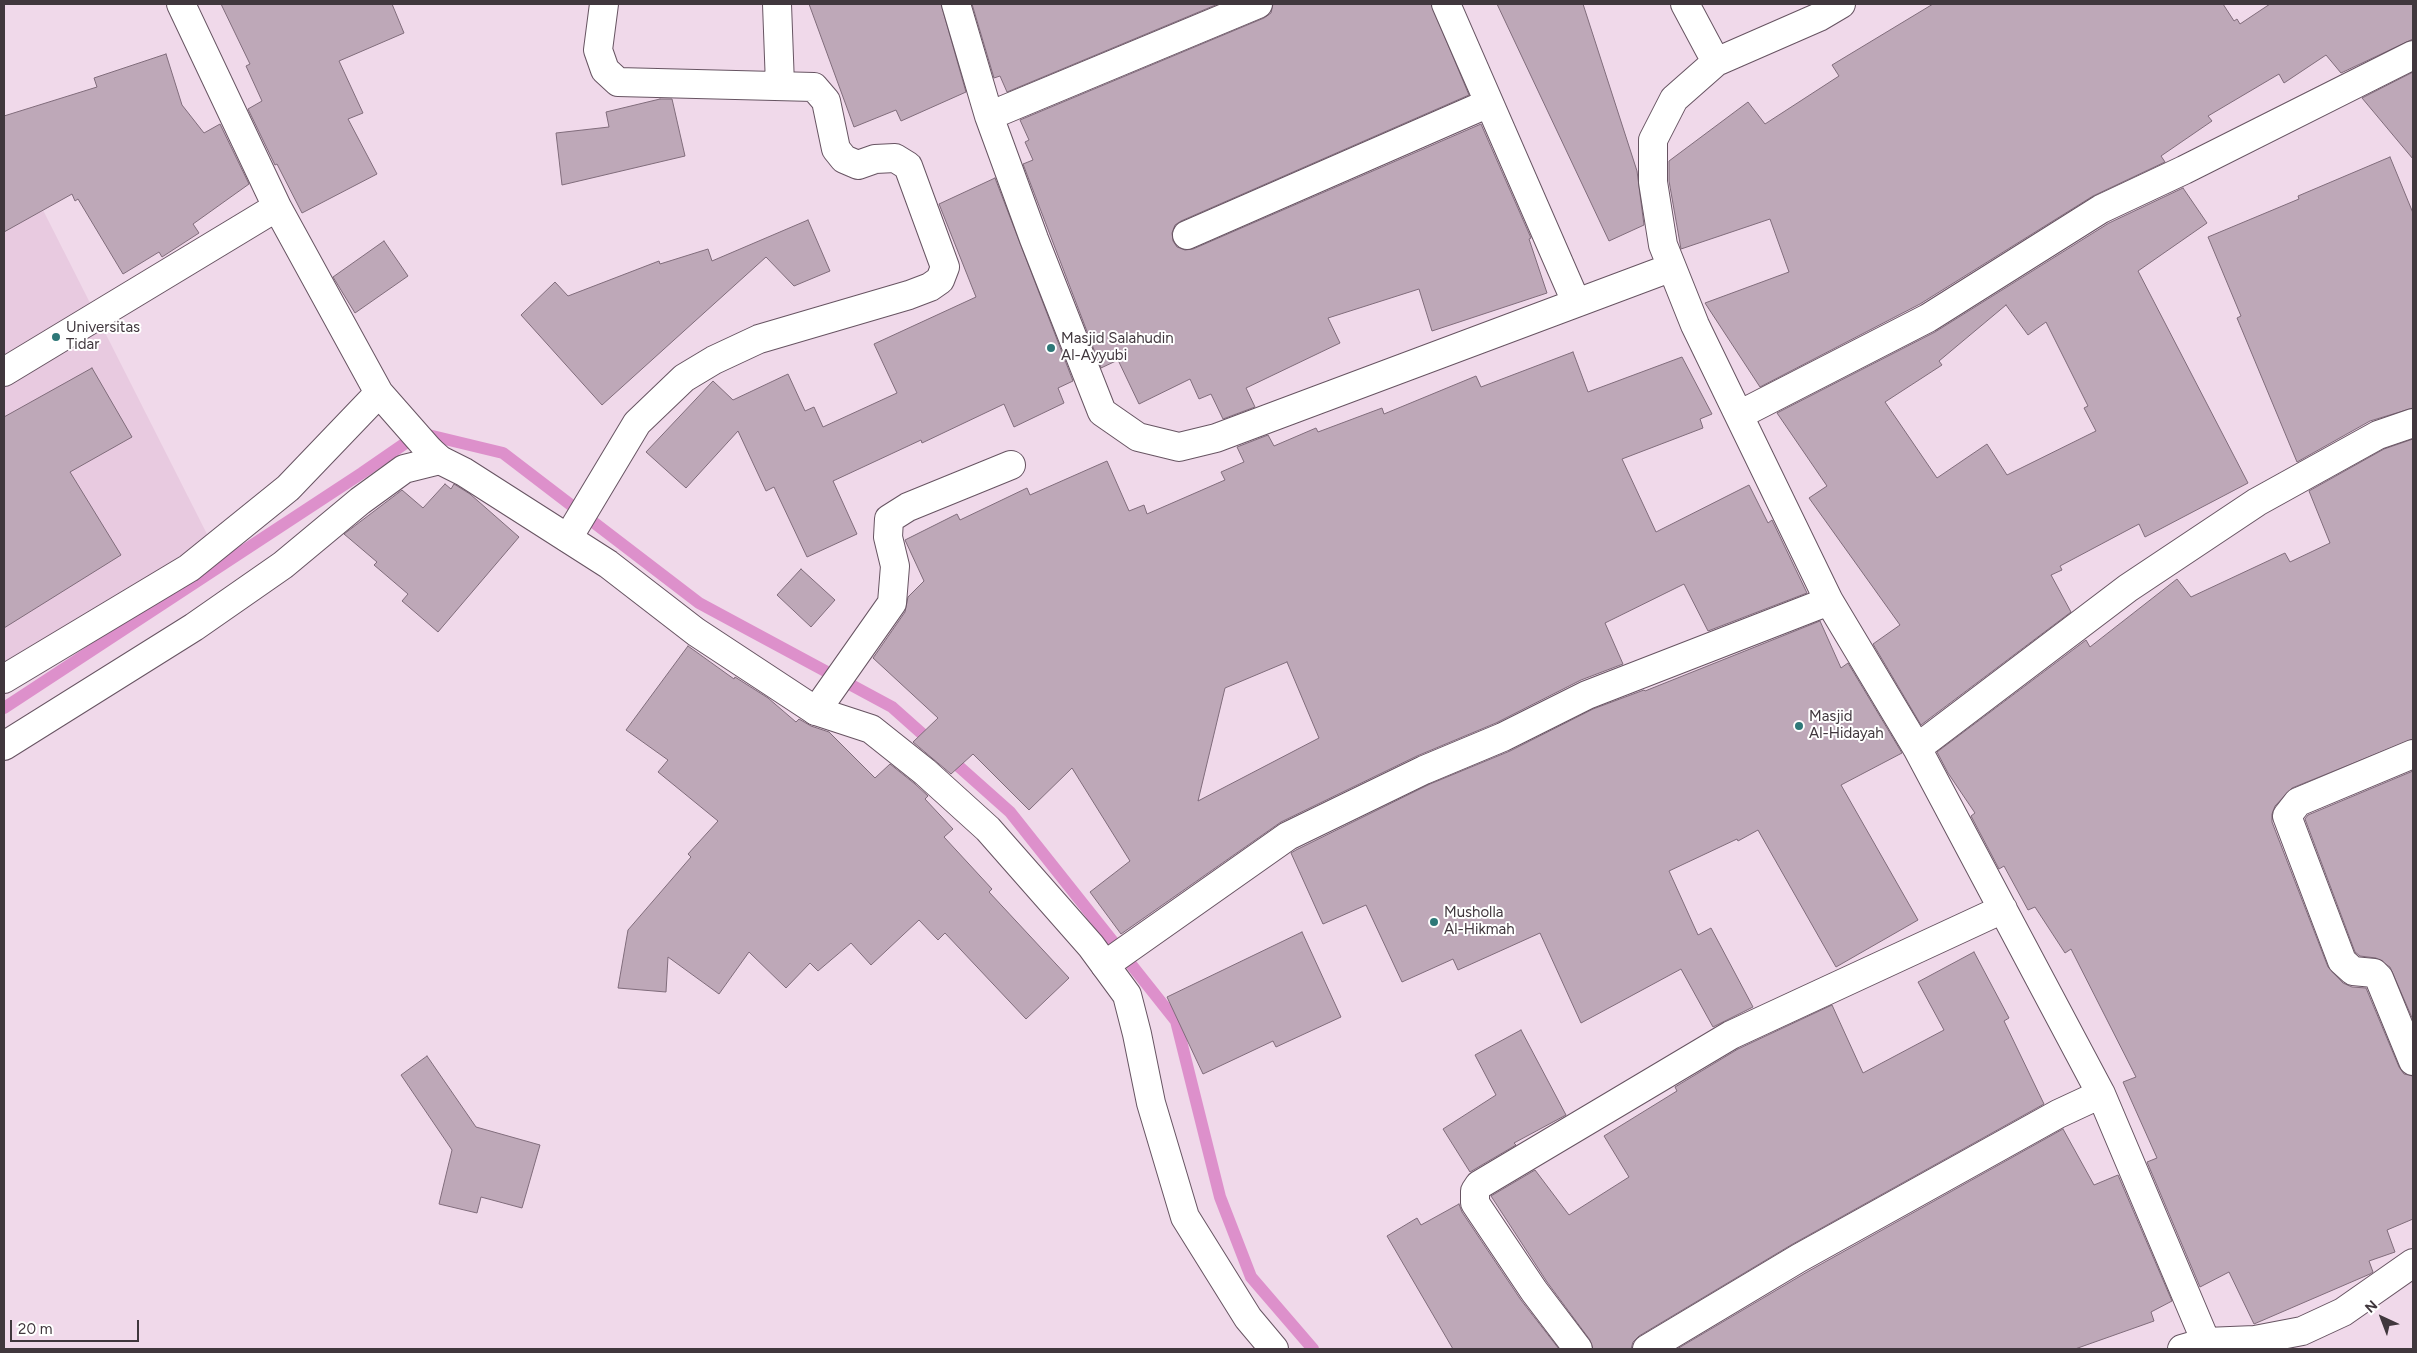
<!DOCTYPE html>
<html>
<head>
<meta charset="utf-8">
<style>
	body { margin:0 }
	#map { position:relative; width:2417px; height:1353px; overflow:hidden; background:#f0d9ea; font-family:Figtree,sans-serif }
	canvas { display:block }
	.frame { position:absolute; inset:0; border:5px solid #40373d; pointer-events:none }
	.north { position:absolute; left:2357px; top:1293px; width:50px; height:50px; -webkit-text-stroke:4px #fff; paint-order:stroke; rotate:317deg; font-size:14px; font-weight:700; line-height:20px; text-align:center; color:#40373d }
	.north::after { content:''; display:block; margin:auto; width:18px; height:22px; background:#40373d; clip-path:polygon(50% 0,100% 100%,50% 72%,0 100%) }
	.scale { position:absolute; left:10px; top:1320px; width:129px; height:22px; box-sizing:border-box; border:2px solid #40373d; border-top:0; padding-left:6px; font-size:15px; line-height:18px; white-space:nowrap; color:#40373d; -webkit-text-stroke:4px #fff; paint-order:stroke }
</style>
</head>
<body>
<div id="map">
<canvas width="2417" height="1353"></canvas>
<div class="frame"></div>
<div class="north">N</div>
<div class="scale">20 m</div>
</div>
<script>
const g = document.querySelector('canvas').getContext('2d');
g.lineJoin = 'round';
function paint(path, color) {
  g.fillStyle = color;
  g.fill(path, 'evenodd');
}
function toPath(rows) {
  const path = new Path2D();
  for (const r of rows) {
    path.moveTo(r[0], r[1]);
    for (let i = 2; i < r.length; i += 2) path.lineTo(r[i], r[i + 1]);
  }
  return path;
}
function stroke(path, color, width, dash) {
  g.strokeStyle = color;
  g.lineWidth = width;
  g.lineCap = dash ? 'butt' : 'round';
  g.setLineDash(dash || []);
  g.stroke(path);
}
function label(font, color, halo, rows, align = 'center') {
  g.font = font + ' Figtree,sans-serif';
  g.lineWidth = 4;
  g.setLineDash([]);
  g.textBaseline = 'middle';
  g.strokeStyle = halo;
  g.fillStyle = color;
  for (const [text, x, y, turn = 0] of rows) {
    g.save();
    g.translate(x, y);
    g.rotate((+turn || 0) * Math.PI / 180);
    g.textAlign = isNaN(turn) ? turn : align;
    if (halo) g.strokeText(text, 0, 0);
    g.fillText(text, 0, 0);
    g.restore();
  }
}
paint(toPath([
	[4,133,211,542,4,668]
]), '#e8cae0');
stroke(toPath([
	[4,708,362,473,420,433,503,453,699,603,892,707,1010,812,1176,1021,1220,1197,1251,1277,1313,1349]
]), '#dd90cb', 12);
const building = toPath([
	[221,4,392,4,404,33,339,61,363,113,348,119,377,174,302,213,277,164,275,165,248,109,262,101,246,66,250,64,221,4],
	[809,4,941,4,966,92,901,121,896,110,854,127,809,4],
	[972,4,1218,4,1007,92,1000,76,994,78,972,4],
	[1273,4,1431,4,1469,95,1181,221,1175,225,1172,233,1173,241,1177,247,1185,250,1193,249,1481,124,1531,238,1529,239,1547,293,1432,331,1419,289,1328,318,1340,343,1246,388,1255,407,1223,419,1211,394,1199,399,1190,379,1139,404,1118,360,1101,368,1023,164,1033,160,1025,142,1029,140,1020,120,1264,18,1271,13,1273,4],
	[1497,4,1583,4,1637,171,1644,225,1609,241,1497,4],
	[1933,4,2223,4,2234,21,2237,19,2240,24,2270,4,2413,4,2413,39,2341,73,2326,55,2284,83,2279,74,2208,116,2212,121,2161,156,2165,162,2093,196,1920,304,1760,387,1705,303,1789,272,1770,219,1681,249,1669,181,1669,161,1748,102,1765,124,1839,76,1832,65,1933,4],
	[166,54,182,105,204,133,220,124,249,184,193,224,199,233,162,257,159,252,123,274,78,199,75,201,72,194,4,232,4,116,97,87,94,78,166,54],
	[2413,72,2413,159,2362,98,2413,72],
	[660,99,672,99,685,156,562,185,556,133,609,127,606,112,660,99],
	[2390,157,2413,213,2413,408,2370,421,2297,462,2237,318,2241,316,2208,237,2299,199,2298,196,2390,157],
	[995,178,1073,381,1058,388,1064,403,1014,427,1004,404,922,443,921,440,833,481,857,534,807,557,774,487,766,491,738,431,686,488,646,452,713,381,733,400,788,374,805,411,814,407,823,427,897,393,874,344,976,297,939,204,995,178],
	[2183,188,2207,223,2138,271,2248,483,2145,537,2139,524,2060,566,2062,570,2051,575,2071,612,1921,725,1873,644,1900,625,1809,498,1827,486,1777,413,1935,332,2109,223,2183,188],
	[2006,305,2028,335,2046,322,2088,406,2084,408,2096,431,2007,475,1987,444,1937,478,1885,402,1942,365,1939,361,2006,305],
	[808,220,830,271,794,286,766,257,602,405,521,315,555,282,568,296,659,261,660,264,708,249,712,261,808,220],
	[384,241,408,276,355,313,333,277,384,241],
	[1573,352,1588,392,1682,357,1712,414,1700,419,1703,428,1622,459,1656,532,1749,485,1768,523,1772,520,1807,593,1708,631,1684,584,1605,623,1623,664,1581,680,1496,723,1417,756,1281,822,1121,934,1090,892,1130,861,1072,768,1029,810,973,754,951,774,913,742,938,718,873,658,905,612,908,597,924,581,905,540,957,514,960,520,1027,488,1030,495,1107,461,1129,511,1144,505,1147,514,1225,480,1221,472,1244,462,1237,447,1268,435,1274,446,1316,428,1318,432,1382,408,1384,414,1476,376,1481,387,1573,352],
	[1287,662,1319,738,1198,801,1225,688,1287,662],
	[92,368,132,437,70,472,121,555,4,628,4,417,92,368],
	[2413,439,2413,739,2292,788,2275,806,2272,814,2272,822,2328,967,2343,983,2352,987,2366,988,2399,1067,2404,1074,2413,1076,2413,1219,2387,1230,2395,1252,2369,1261,2373,1272,2370,1274,2254,1324,2229,1272,2200,1287,2147,1162,2157,1158,2123,1082,2136,1077,2071,949,2065,953,2035,907,2028,910,2004,866,1999,869,1971,816,1975,813,1948,773,1937,752,2086,640,2090,647,2177,579,2191,597,2285,553,2290,562,2330,543,2309,491,2384,449,2413,439],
	[445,484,451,489,454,484,470,494,519,537,438,632,402,601,408,594,374,565,377,562,344,534,402,490,423,508,445,484],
	[801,569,835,600,811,627,777,595,801,569],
	[1820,621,1841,668,1848,663,1902,753,1841,785,1918,920,1836,967,1758,830,1738,841,1737,839,1669,871,1698,935,1711,928,1753,1007,1713,1027,1681,969,1581,1023,1540,933,1458,970,1453,959,1402,982,1366,905,1323,924,1291,853,1296,850,1430,784,1510,751,1593,709,1644,690,1645,691,1820,621],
	[688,646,734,679,735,677,768,698,796,722,799,719,811,726,829,732,875,778,890,764,915,784,928,796,925,799,953,829,944,837,992,889,989,892,1069,978,1026,1019,945,933,938,940,919,920,871,965,851,943,818,971,810,963,786,988,749,952,719,994,668,957,666,992,618,988,628,930,691,857,688,854,718,821,658,772,668,760,626,730,688,646],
	[2413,771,2413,1020,2390,967,2376,958,2360,956,2355,952,2305,819,2308,815,2413,771],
	[1302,932,1341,1017,1276,1047,1273,1041,1203,1074,1167,997,1302,932],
	[1974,952,2009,1018,2004,1021,2044,1104,1791,1245,1639,1336,1633,1342,1631,1349,1593,1349,1590,1340,1547,1282,1491,1196,1535,1170,1569,1215,1629,1177,1604,1136,1677,1091,1675,1087,1738,1049,1832,1005,1863,1073,1944,1030,1918,982,1974,952],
	[1521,1030,1566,1115,1514,1143,1516,1145,1470,1172,1443,1129,1496,1095,1475,1055,1521,1030],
	[427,1056,476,1127,540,1145,522,1208,481,1197,477,1213,439,1204,452,1150,401,1075,427,1056],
	[2063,1129,2094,1185,2118,1175,2172,1301,2151,1312,2154,1321,2075,1349,1677,1349,1807,1272,2063,1129],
	[1459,1204,1462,1212,1521,1300,1559,1349,1453,1349,1387,1236,1417,1218,1421,1225,1459,1204]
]);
paint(building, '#bea8b8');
stroke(building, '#806c7b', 1);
const minor = toPath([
	[181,4,277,207,379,393,430,451],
	[777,4,780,85],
	[956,4,989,116,1034,239,1102,412,1138,437,1179,447,1216,438,1670,268],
	[1446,4,1576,302],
	[1685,4,1716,62],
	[1841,4,1819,17,1716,62,1674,99,1653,140,1653,182,1663,245,1695,325,1829,601,1917,748,2101,1094,2206,1342],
	[989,116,1258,4],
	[1187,235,1489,103],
	[4,372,277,207],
	[1739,415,1928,318,2101,209,2184,170,2413,55],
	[568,538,637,423,684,378,714,360,759,339,909,295,930,287,940,280,945,267,908,166,895,158,875,159,858,165,844,159,836,149,826,101,814,87,618,82,605,70,598,50,604,4],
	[4,679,189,568,288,488,379,393],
	[816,711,892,603,895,566,888,537,889,519,908,507,1011,465],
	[4,746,194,627,283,565,360,501,404,469,440,460],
	[1917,748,2128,588,2257,502,2378,435,2413,423],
	[2413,754,2298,802,2287,816,2342,961,2353,971,2374,973,2379,978,2413,1061],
	[1105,965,1288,836,1424,770,1503,737,1587,695,1829,601],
	[1578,1349,1534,1291,1475,1203,1475,1191,1479,1185,1731,1035,2003,909],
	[1647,1349,1799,1258,2058,1114,2101,1094],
	[2182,1349,2206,1342,2255,1340,2302,1331,2343,1312,2413,1263]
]);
const major = toPath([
	[430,451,440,460,464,472,608,564,696,632,816,711,871,729,925,772,988,829,1091,946,1127,995,1137,1034,1151,1103,1185,1217,1248,1318,1274,1349]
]);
stroke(minor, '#675462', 30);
stroke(major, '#675462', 30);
stroke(minor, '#fff', 28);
stroke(major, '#fff', 28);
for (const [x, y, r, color] of [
	[56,337,5,"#2e7878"],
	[1051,348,5,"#2e7878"],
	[1799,726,5,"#2e7878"],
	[1434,922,5,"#2e7878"]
]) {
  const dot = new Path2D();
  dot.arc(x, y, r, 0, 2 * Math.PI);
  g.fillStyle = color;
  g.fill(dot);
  stroke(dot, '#fff', 2);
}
label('15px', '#40373d', '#fff', [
	["Universitas",66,328],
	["Tidar",66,345],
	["Masjid Salahudin",1061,339],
	["Al-Ayyubi",1061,356],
	["Masjid",1809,717],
	["Al-Hidayah",1809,734],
	["Musholla",1444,913],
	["Al-Hikmah",1444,930]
], 'left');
</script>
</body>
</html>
